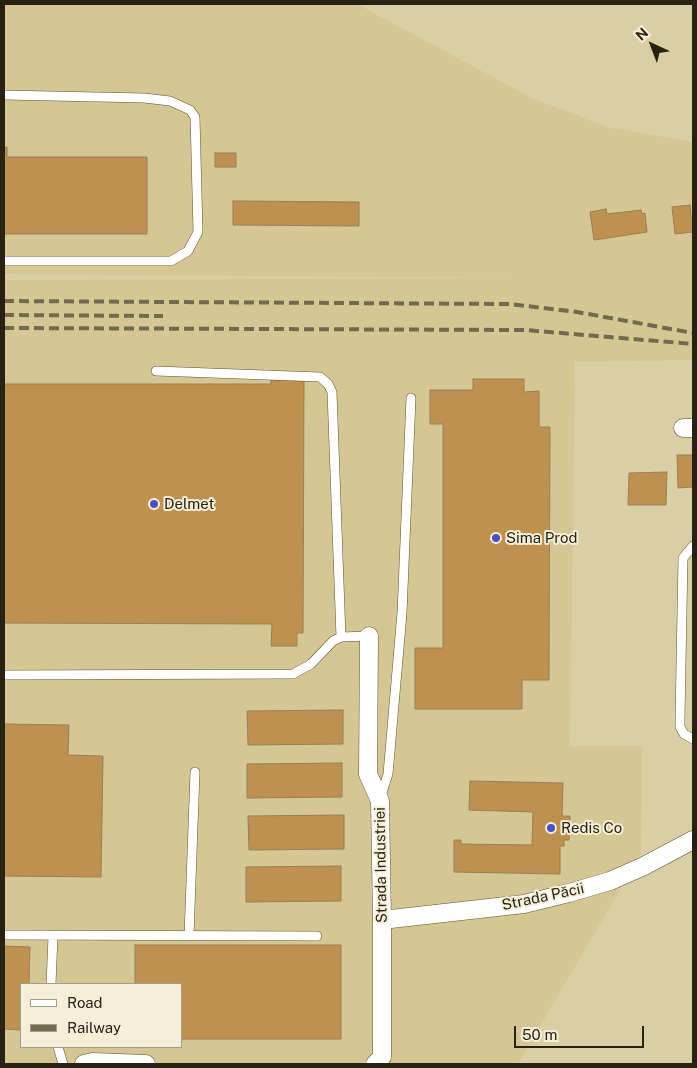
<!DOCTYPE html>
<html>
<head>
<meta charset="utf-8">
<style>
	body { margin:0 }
	#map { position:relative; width:697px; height:1068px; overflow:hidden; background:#dacfa4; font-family:"Public Sans",sans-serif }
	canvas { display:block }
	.frame { position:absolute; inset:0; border:5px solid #272212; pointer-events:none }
	.legend { position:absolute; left:20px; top:983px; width:162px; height:65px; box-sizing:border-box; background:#f5efda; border:1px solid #a39d8a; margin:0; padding:6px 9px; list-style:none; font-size:15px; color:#272212 }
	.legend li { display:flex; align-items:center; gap:10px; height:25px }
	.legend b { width:25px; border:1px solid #a39d8a }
	.north { position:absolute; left:627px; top:20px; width:50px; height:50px; -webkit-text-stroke:4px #f5efda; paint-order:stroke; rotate:317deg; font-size:14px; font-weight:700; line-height:20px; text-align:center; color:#272212 }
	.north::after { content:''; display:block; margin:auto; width:18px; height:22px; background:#272212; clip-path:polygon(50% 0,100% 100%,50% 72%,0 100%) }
	.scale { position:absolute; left:514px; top:1026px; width:130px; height:22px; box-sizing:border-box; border:2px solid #272212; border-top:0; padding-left:6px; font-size:15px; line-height:18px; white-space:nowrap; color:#272212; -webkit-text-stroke:4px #f5efda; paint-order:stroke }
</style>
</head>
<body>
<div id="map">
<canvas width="697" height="1068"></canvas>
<div class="frame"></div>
<ul class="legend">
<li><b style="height:6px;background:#fff"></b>Road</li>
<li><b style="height:6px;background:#716a4e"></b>Railway</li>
</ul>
<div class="north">N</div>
<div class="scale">50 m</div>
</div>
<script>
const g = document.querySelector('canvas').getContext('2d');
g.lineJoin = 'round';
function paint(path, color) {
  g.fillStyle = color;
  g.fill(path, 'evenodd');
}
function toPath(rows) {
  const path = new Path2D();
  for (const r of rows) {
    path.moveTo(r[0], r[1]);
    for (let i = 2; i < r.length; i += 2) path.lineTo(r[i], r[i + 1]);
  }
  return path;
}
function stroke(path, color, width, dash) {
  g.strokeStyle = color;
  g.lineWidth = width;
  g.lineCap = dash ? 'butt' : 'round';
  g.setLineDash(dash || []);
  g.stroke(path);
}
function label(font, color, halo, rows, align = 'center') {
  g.font = font + ' "Public Sans",sans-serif';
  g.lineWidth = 4;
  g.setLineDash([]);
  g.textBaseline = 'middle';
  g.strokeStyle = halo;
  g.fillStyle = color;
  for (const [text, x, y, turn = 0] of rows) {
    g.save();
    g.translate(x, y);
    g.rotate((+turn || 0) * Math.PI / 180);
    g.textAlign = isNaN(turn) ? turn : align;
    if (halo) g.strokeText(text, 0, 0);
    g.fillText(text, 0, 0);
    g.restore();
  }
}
paint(toPath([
	[4,4,357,4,532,98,607,127,693,142,693,360,575,362,570,746,642,746,641,854,518,1064,4,1064,4,280,520,278,4,274],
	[21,984,181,984,181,1047,21,1047]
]), '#d4c794');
const building = toPath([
	[4,147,7,147,7,157,147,157,147,234,4,234,4,147],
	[215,153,236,153,236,167,215,167,215,153],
	[233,201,359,202,359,226,233,225,233,201],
	[690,205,691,217,693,217,693,232,675,234,672,207,690,205],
	[606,209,607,214,641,210,642,214,645,213,647,232,594,240,590,212,606,209],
	[271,378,304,378,303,633,297,633,297,646,271,646,272,624,4,623,4,384,271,384,271,378],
	[473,379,524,379,524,392,539,391,539,427,550,427,549,680,522,680,522,709,415,709,415,648,443,648,443,424,430,424,430,390,473,390,473,379],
	[677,455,693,455,693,487,678,488,677,455],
	[667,472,666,505,628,505,629,473,667,472],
	[343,710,343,744,248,745,247,711,343,710],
	[4,724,69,725,68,755,103,756,101,877,4,876,4,724],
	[342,763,342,797,247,798,247,764,342,763],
	[470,781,563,783,562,816,570,816,569,840,564,840,564,846,560,846,560,874,454,872,454,840,461,840,461,844,532,845,533,812,469,810,470,781],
	[344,815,344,849,249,850,248,816,344,815],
	[341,866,341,901,246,902,246,867,341,866],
	[135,945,341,945,341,1039,181,1039,181,984,135,984,135,945],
	[4,946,30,947,29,984,21,984,21,1030,4,1029,4,946]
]);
paint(building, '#bf914f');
stroke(building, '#987e5c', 1);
const service = toPath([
	[4,95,144,98,170,101,190,110,195,117,198,232,188,251,171,261,4,261],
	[156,371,320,377,328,384,332,392,341,637],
	[693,546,683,558,680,718,680,727,684,734,693,739],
	[4,675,293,674,311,664,333,641,341,637,369,636],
	[380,799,388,774,402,613,411,398],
	[4,935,317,936],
	[189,936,195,772],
	[51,984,53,937],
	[58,1047,63,1064]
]);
const minor = toPath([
	[683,428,693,428],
	[369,636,368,774,380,801,382,920,382,1057,375,1064],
	[382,920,524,904,569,893,610,881,644,866,693,840],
	[84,1064,92,1062,146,1064]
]);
stroke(service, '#5d532c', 10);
stroke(minor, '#5d532c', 19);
stroke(service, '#fff', 9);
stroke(minor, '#fff', 18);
stroke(toPath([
	[4,301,509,304,577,312,693,333],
	[4,315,163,316],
	[4,328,525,330,693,344]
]), '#716a4e', 4, [10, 5]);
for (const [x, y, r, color] of [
	[154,504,5,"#4951c6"],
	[496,538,5,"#4951c6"],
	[551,828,5,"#4951c6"]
]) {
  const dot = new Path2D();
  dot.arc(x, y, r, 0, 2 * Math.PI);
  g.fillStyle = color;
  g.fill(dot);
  stroke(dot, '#f5efda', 2);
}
label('15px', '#272212', '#f5efda', [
	["Delmet",164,504],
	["Sima Prod",506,538],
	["Redis Co",561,828]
], 'left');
label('15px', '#272212', '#f5efda', [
	["Strada Industriei",381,865,-91],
	["Strada Păcii",543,897,-12]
]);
</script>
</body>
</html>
